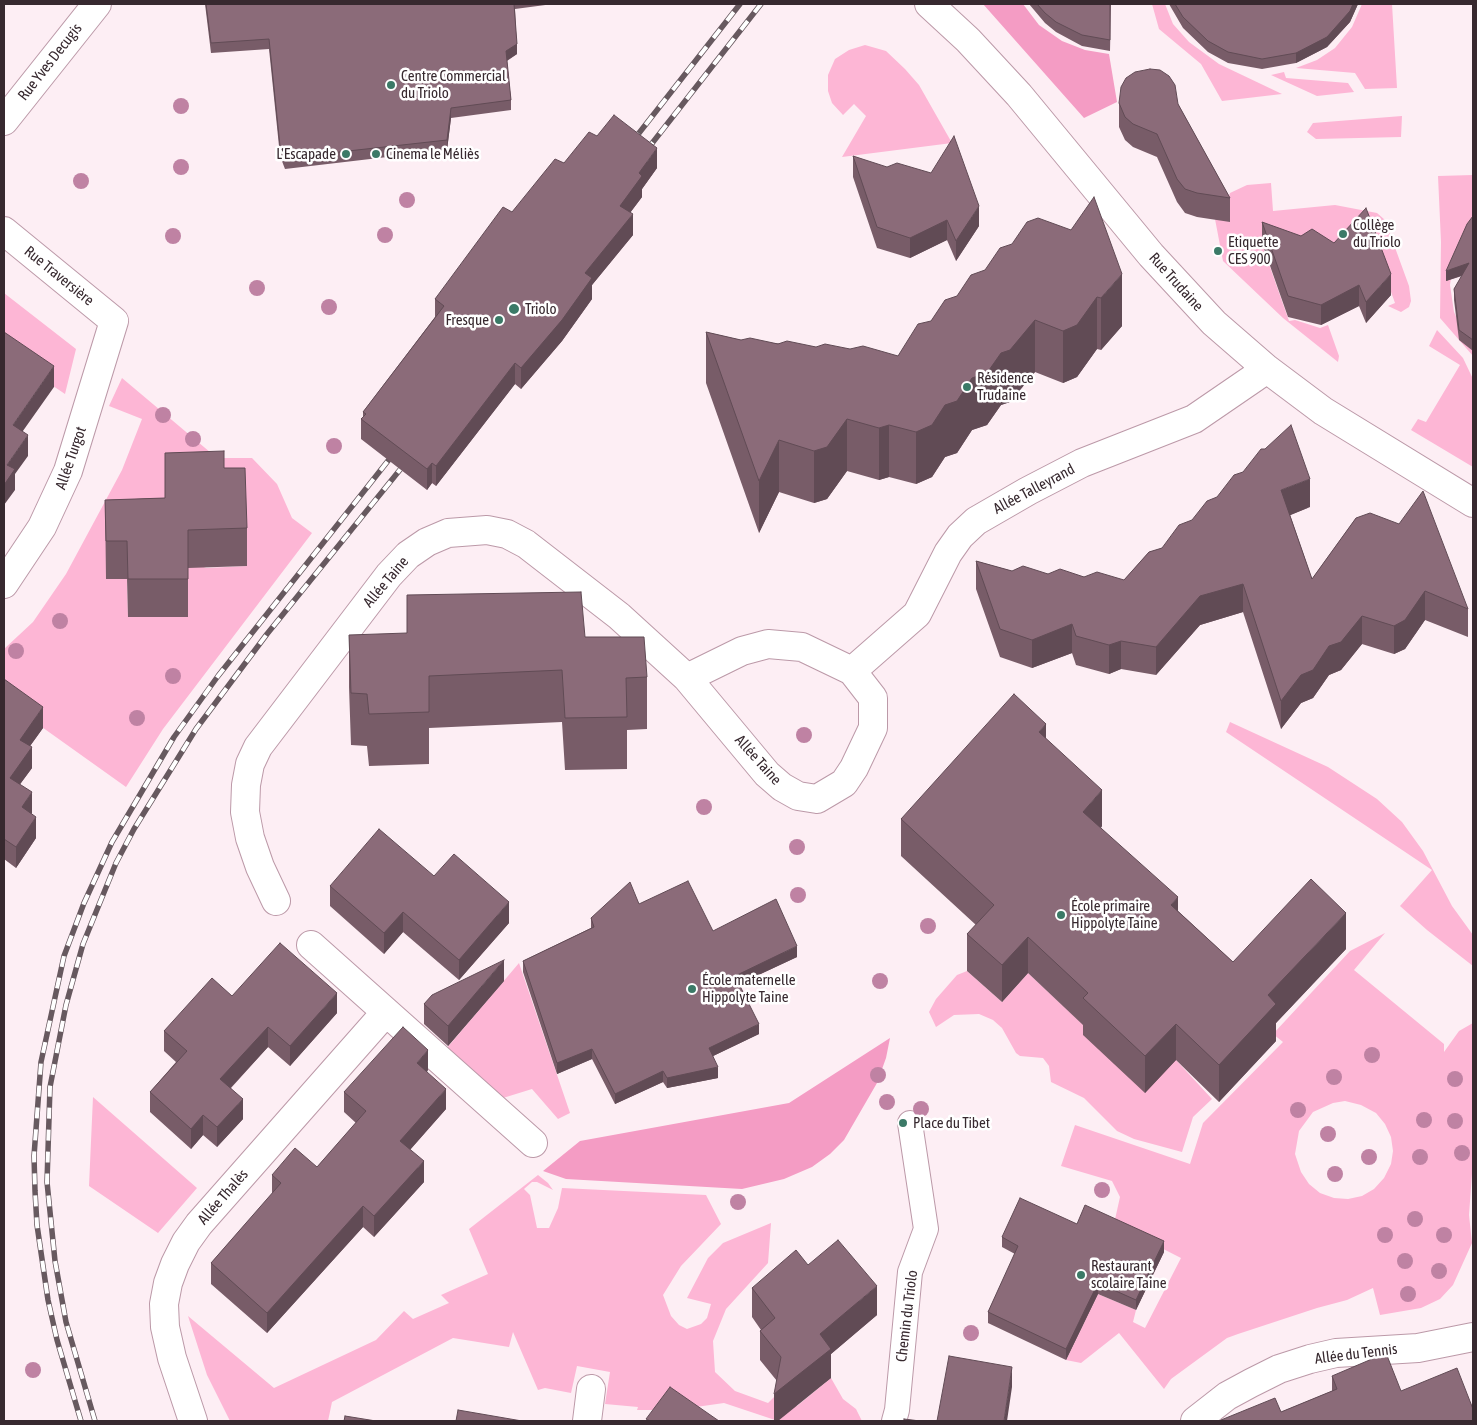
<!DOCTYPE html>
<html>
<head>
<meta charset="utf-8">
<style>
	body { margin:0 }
	#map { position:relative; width:1477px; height:1425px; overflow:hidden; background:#fdeef4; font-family:"Asap Condensed",sans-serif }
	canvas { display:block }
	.frame { position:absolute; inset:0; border:5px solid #37292f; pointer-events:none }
</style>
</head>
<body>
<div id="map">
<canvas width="1477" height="1425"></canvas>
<div class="frame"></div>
</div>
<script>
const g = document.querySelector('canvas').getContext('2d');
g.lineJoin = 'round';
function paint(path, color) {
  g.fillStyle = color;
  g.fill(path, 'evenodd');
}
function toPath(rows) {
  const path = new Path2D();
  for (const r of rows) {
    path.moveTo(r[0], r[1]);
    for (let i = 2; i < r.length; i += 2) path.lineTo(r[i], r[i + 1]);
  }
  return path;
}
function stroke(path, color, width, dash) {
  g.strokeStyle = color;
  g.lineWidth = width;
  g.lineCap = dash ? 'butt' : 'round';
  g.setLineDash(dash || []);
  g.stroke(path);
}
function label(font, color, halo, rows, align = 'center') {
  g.font = font + ' "Asap Condensed",sans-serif';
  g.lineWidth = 5;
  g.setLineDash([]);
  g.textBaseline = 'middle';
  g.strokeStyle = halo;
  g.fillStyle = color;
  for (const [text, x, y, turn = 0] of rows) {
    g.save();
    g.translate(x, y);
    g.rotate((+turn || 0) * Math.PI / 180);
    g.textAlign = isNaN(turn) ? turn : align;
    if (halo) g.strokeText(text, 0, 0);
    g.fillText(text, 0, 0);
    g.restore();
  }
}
paint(toPath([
	[1152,4,1165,4,1173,24,1189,42,1219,64,1282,94,1222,101,1201,64,1159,29],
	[1362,4,1392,4,1397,88,1365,89,1355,73,1296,68,1317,60,1335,48,1352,27],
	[865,45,886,51,905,69,919,85,952,143,842,157,866,116,854,104,843,115,832,103,828,91,828,75,835,59,849,50],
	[1284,72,1286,78,1348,83,1354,92,1317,96,1271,75],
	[1402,116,1401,137,1316,139,1307,132,1313,123],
	[1473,175,1473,223,1454,257,1450,285,1454,312,1465,337,1473,348,1473,356,1440,318,1441,242,1438,176],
	[1271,183,1273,211,1335,205,1377,213,1385,220,1409,286,1411,301,1409,307,1401,312,1388,306,1395,303,1368,228,1337,256,1272,244,1264,250,1289,321,1295,320,1320,328,1328,325,1339,356,1338,362,1283,318,1223,261,1215,219,1226,206,1230,193,1247,185],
	[4,293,76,349,65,394,4,353],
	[1437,330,1463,358,1473,379,1473,467,1411,430,1418,419,1426,422,1460,365,1429,346],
	[122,378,217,458,252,458,277,484,292,518,312,533,163,729,126,787,4,700,4,649,33,622,66,574,122,470,142,419,109,406],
	[165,536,247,566,206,568,188,560,128,617,127,579],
	[1230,722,1328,767,1377,799,1402,822,1423,851,1452,906,1473,935,1473,966,1427,930,1400,906,1432,870,1226,732],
	[1385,933,1354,970,1444,1044,1444,1052,1459,1031,1473,1023,1473,1160,1469,1215,1472,1243,1453,1285,1440,1299,1421,1308,1380,1315,1373,1288,1347,1300,1317,1308,1238,1334,1227,1338,1171,1379,1164,1389,1119,1333,1081,1363,1066,1360,1098,1294,1136,1310,1133,1322,1145,1328,1181,1258,1114,1224,1120,1197,1112,1181,1061,1166,1075,1125,1190,1164,1203,1123,1283,1042,1273,1034,1350,951],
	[1345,1101,1361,1105,1376,1113,1385,1124,1391,1137,1393,1151,1391,1164,1384,1178,1374,1189,1362,1196,1348,1199,1334,1198,1320,1193,1309,1184,1301,1172,1295,1154,1299,1131,1313,1112,1333,1103],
	[519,963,570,1113,558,1119,532,1089,503,1098,446,1049],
	[967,971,1002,1002,1028,973,1088,1029,1176,1060,1212,1099,1193,1117,1182,1152,1134,1139,1117,1131,1084,1098,1051,1082,1049,1066,1043,1058,1020,1056,1016,1053,1002,1028,993,1020,979,1014,954,1015,936,1027,929,1012,936,999,957,975],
	[93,1097,197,1188,158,1233,89,1186],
	[538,1175,548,1183,553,1190,537,1182,532,1182,524,1189,530,1195,537,1228,549,1228,558,1208,562,1188,706,1195,721,1224,681,1266,663,1295,671,1316,679,1325,687,1329,701,1324,707,1318,711,1304,687,1298,708,1258,723,1243,771,1223,768,1263,726,1309,713,1341,715,1372,735,1391,768,1403,783,1388,797,1406,831,1378,843,1399,856,1409,862,1421,778,1421,724,1403,675,1410,637,1410,638,1407,605,1404,610,1372,577,1366,571,1393,545,1388,538,1390,513,1332,509,1347,453,1338,332,1402,328,1421,230,1421,207,1375,188,1316,274,1388,376,1340,404,1311,413,1319,449,1303,441,1295,488,1274,469,1229]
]), '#fdb6d5');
paint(toPath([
	[983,4,1023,4,1039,25,1062,41,1085,50,1109,54,1117,102,1084,118],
	[890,1038,886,1058,877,1083,844,1140,830,1154,812,1167,784,1179,742,1189,566,1179,543,1171,580,1141,789,1103]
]), '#f49cc4');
const pedestrian = toPath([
	[894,1421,897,1410,910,1272,926,1229,910,1123]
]);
const minor = toPath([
	[929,4,968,40,1019,95,1151,255,1214,323,1267,369,1323,411,1473,503],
	[4,231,114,321,68,471,42,527,4,584],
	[852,671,917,614,948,553,960,536,976,521,1028,491,1082,463,1194,419,1267,369],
	[276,901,260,867,250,838,245,812,246,785,250,764,258,747,389,575,408,555,427,542,448,533,487,530,507,534,526,544,619,616,687,678,767,774,782,787,798,796,817,799,844,783,854,768,873,728,873,698,852,671,802,647,768,644,742,651,687,678],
	[311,945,533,1143],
	[193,1421,172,1358,165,1327,164,1304,168,1283,175,1264,186,1242,199,1224,386,1012],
	[587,1421,591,1389],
	[1195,1421,1227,1396,1251,1383,1279,1369,1310,1359,1336,1353,1418,1348,1473,1337]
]);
const tertiary = toPath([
	[4,121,97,4]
]);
stroke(pedestrian, '#bc99a8', 26);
stroke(minor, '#bc99a8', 30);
stroke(tertiary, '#bc99a8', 30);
stroke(pedestrian, '#fff', 24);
stroke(minor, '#fff', 28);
stroke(tertiary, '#fff', 28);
const rail = toPath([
	[632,142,740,4],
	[646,151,761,4],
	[81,1421,57,1340,48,1300,37,1225,35,1191,34,1156,41,1062,64,956,84,903,112,842,174,737,218,676,391,457],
	[95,1421,66,1322,55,1261,47,1182,50,1087,66,1005,83,944,116,863,134,829,196,729,267,634,403,466]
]);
stroke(rail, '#67595f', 5.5);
stroke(rail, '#fff', 4, [11]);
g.fillStyle = '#bf82a3';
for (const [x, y] of [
	[181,106],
	[181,167],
	[81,181],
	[407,200],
	[385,235],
	[173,236],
	[257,288],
	[329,307],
	[163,415],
	[193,439],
	[334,446],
	[60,621],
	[16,651],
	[173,676],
	[137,718],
	[804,735],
	[704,807],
	[797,847],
	[798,895],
	[928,926],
	[880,981],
	[1372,1055],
	[878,1075],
	[1334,1077],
	[1455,1079],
	[887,1102],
	[921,1109],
	[1298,1110],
	[1424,1120],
	[1455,1121],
	[1328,1134],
	[1462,1153],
	[1369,1157],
	[1420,1157],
	[1335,1174],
	[1102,1190],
	[738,1202],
	[1415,1219],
	[1385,1235],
	[1444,1235],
	[1405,1261],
	[1439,1271],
	[1408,1294],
	[971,1333],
	[33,1370]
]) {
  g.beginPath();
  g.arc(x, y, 8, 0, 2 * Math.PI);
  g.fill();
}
paint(toPath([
	[205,4,553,4,515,9,517,54,507,61,511,100,511,110,451,118,447,150,285,169,280,156,269,49,211,53],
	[1029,4,1111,4,1110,51,1082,46,1056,32,1045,23],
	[1169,4,1358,4,1350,22,1327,47,1296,63,1262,69,1228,63,1208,52,1183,28],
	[1119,103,1178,104,1230,198,1230,222,1197,217,1185,213,1177,202,1157,157,1133,147,1125,140,1119,127],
	[597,136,657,168,642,189,642,197,630,213,633,235,592,285,592,299,562,341,521,389,515,384,436,486,432,483,427,490,361,439,361,419,363,417,363,412,435,317,435,299,512,212,564,163],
	[853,156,979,226,956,261,947,240,910,258,877,248,853,177],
	[1473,216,1473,351,1459,340,1454,300,1454,289,1462,276,1446,281],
	[1262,222,1391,295,1366,323,1359,306,1321,325,1288,317,1262,243],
	[1071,230,1122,326,1101,350,1097,349,1077,377,1063,383,1035,372,1010,402,1001,405,987,425,972,430,957,453,945,457,932,477,916,484,889,477,879,480,847,471,827,499,814,503,779,492,759,533,706,383,706,332,741,340,816,347,850,349,898,356,931,321,985,270],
	[165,453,224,468,247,528,247,566,188,568,188,617,128,617,127,579,106,579,105,500,165,498],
	[1310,507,1290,515,1312,579,1356,518,1468,609,1468,637,1425,620,1405,649,1394,654,1362,644,1341,670,1329,675,1313,698,1301,703,1281,729,1243,612,1200,625,1156,675,1121,669,1109,674,1076,665,1072,653,1032,668,1000,657,976,589,976,561,1012,571,1124,580,1149,552],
	[349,635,585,637,647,677,647,729,627,730,627,769,565,770,562,722,429,728,429,764,369,766,367,746,351,745,349,687],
	[4,679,43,728,30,746,32,768,20,784,32,813,31,814,36,838,16,868,4,859],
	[1046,739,1102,826,1101,828,1178,911,1233,962,1346,949,1276,1023,1276,1041,1219,1102,1176,1060,1145,1093,1083,1035,1083,1025,1028,973,1002,1002,967,971,967,934,976,925,901,856,901,819],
	[434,876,509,923,459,980,403,932,384,954,330,906,330,886],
	[639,904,713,931,797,957,739,984,759,1034,713,1056,718,1078,667,1088,663,1082,615,1104,592,1059,557,1074,523,972,523,961,591,928,591,918],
	[504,981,448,1046,424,1024,424,1004],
	[232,996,337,1013,290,1066,268,1047,231,1088,243,1119,217,1147,203,1135,191,1149,150,1112,150,1092,176,1062,164,1051,164,1031],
	[428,1070,427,1072,446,1109,410,1150,424,1182,374,1237,363,1227,267,1333,211,1284,211,1263,272,1194,272,1175,317,1167,356,1123,344,1112,344,1092],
	[1077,1224,1164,1252,1136,1310,1098,1294,1066,1360,988,1323,988,1312,1015,1254,1002,1247,1002,1237],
	[808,1265,877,1315,831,1354,831,1378,774,1421,777,1381,760,1360,760,1331,761,1330,752,1317,752,1288],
	[1332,1376,1401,1391,1473,1409,1281,1412,1332,1391]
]), '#785c68');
paint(toPath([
	[1353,4,1358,4,1350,22,1327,47,1296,63,1296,53],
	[517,44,517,54,506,61,506,51],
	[451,108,451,118,447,150,447,140],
	[657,148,657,168,642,189,642,197,620,226,620,206,639,173],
	[979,206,979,226,956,261,956,241],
	[633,214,633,235,592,285,592,299,562,341,521,389,521,368,585,273],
	[947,220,947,240,910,258,910,238],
	[1469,263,1469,273,1446,281,1446,271],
	[1122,274,1122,326,1101,350,1101,298],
	[1391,274,1391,295,1366,323,1366,302],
	[1359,285,1359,306,1321,325,1321,305],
	[1097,297,1097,349,1077,377,1063,383,1063,331],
	[1035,320,1035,372,1010,402,1001,405,987,425,972,430,957,453,945,457,932,477,916,484,916,432,945,405,972,378,1001,353],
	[515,363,515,384,436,486,436,466],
	[54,366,54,387,13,445,13,425],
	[847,419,847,471,827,499,814,503,814,451],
	[889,425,889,477,879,480,879,428],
	[28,435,28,456,15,474,15,490,4,505,4,485,7,465],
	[779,440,779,492,759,533,759,481],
	[432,463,432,483,427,490,427,469],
	[1310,479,1310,507,1281,519,1281,490],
	[1243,584,1243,612,1200,625,1156,675,1156,647,1200,596],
	[1425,591,1425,620,1405,649,1394,654,1394,626],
	[1362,616,1362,644,1341,670,1329,675,1313,698,1301,703,1281,729,1281,701,1301,675,1329,646],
	[1072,624,1072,653,1032,668,1032,640],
	[1121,641,1121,669,1109,674,1109,645],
	[43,707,43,728,20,760,20,740],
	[1046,724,1046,761,1039,732],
	[32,747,32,768,10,798,10,778],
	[1102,790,1102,826,1083,848,1083,812],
	[32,792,32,813,22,828,22,807],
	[36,817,36,838,16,868,16,847],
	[1178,897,1178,934,1171,905],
	[509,902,509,923,459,980,459,960],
	[403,912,403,932,384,954,384,933],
	[1346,913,1346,949,1276,1023,1276,1041,1219,1102,1219,1065,1268,995],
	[1028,937,1028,973,1002,1002,1002,965],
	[797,946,797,957,735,986,735,976],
	[504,960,504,981,448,1046,448,1026],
	[337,993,337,1013,290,1066,290,1046],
	[759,1024,759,1034,709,1058,709,1048],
	[1176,1024,1176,1060,1145,1093,1145,1056],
	[268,1027,268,1047,220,1099,220,1079],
	[592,1049,592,1059,557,1074,557,1063],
	[428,1050,428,1070,417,1083,417,1063],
	[718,1067,718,1078,667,1088,667,1078],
	[663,1071,663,1082,615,1104,615,1094],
	[446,1089,446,1109,400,1161,400,1141],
	[243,1099,243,1119,217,1147,217,1127],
	[203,1115,203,1135,191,1149,191,1129],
	[424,1161,424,1182,374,1237,374,1216],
	[363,1206,363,1227,267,1333,267,1313],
	[1164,1241,1164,1252,1136,1310,1136,1300],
	[1098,1283,1098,1294,1066,1360,1066,1349],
	[877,1286,877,1315,831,1354,831,1378,778,1421,774,1421,774,1394,820,1334],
	[1012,1367,1012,1387,1007,1421,1004,1421]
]), '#614b55');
const building = toPath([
	[206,4,514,4,517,44,506,51,511,100,451,108,447,140,285,158,280,146,269,39,211,43,206,4],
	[1037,4,1110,4,1110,40,1082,35,1056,22,1045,13,1037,4],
	[1175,4,1353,4,1350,11,1327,37,1296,53,1262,59,1228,52,1208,41,1183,17,1175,4],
	[1150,69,1160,70,1169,76,1175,85,1178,104,1230,198,1197,193,1185,189,1177,179,1157,134,1133,124,1125,117,1119,103,1121,87,1126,78,1135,72,1150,69],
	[614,115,657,148,639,173,642,176,620,206,633,214,585,273,592,278,562,320,521,368,515,363,436,466,432,463,427,469,361,419,366,414,363,412,444,306,435,299,503,207,512,212,555,159,564,163,589,132,597,136,614,115],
	[954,136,979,206,956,241,947,220,910,238,877,227,853,156,887,167,897,163,931,173,954,136],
	[1094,197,1122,274,1101,298,1097,297,1077,325,1063,331,1035,320,1010,350,1001,353,987,373,972,378,957,401,945,405,932,425,916,432,889,425,879,428,847,419,827,447,814,451,779,440,759,481,706,332,741,340,750,338,778,344,787,341,816,347,825,344,850,349,863,346,898,356,918,324,931,321,945,300,957,296,971,275,985,270,1000,248,1012,244,1027,222,1038,218,1071,230,1094,197],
	[1366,208,1391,274,1366,302,1359,285,1321,305,1288,296,1262,222,1301,236,1312,229,1334,243,1366,208],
	[1473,216,1473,340,1459,330,1454,289,1469,263,1446,271,1467,224,1473,216],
	[4,332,54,366,13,425,28,435,7,465,15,469,4,485,4,332],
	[1291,425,1310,479,1281,490,1312,579,1356,518,1370,513,1399,524,1423,491,1468,609,1425,591,1405,620,1394,626,1362,616,1341,642,1329,646,1313,670,1301,675,1281,701,1243,584,1200,596,1156,647,1121,641,1109,645,1076,636,1072,624,1032,640,1000,629,976,561,1012,571,1023,566,1048,574,1060,569,1084,577,1097,572,1124,580,1149,552,1162,548,1179,525,1192,520,1207,501,1217,497,1234,475,1243,472,1261,449,1265,449,1291,425],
	[224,451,224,468,245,468,247,528,188,530,188,579,128,579,127,541,106,541,105,500,165,498,165,453,224,451],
	[581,592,585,637,644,637,647,677,626,678,627,717,565,718,562,670,429,676,429,712,369,714,367,694,351,693,349,635,407,633,407,595,581,592],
	[4,679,43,707,20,740,32,747,10,778,32,792,22,807,36,817,16,847,4,839,4,679],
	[1014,694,1046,724,1039,732,1102,790,1083,812,1178,897,1171,905,1233,962,1311,879,1346,913,1268,995,1276,1004,1219,1065,1176,1024,1145,1056,1083,998,1088,993,1028,937,1002,965,967,934,994,905,901,819,1014,694],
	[379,829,434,876,454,854,509,902,459,960,403,912,384,933,330,886,379,829],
	[688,881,713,931,776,899,797,946,735,976,759,1024,709,1048,718,1067,667,1078,663,1071,615,1094,592,1049,557,1063,523,961,594,927,591,918,630,882,639,904,688,881],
	[280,943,337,993,290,1046,268,1027,220,1079,243,1099,217,1127,203,1115,191,1129,150,1092,187,1051,164,1031,212,978,232,996,280,943],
	[504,960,448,1026,424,1004,432,995,504,960],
	[403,1027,428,1050,417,1063,446,1089,400,1141,424,1161,374,1216,363,1206,267,1313,211,1263,281,1183,272,1175,295,1148,317,1167,366,1111,344,1092,403,1027],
	[1020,1198,1077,1224,1085,1205,1164,1241,1136,1300,1098,1283,1066,1349,988,1312,1018,1246,1002,1237,1020,1198],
	[838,1240,877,1286,820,1334,831,1349,774,1394,781,1357,760,1331,775,1318,752,1288,796,1250,808,1265,838,1240],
	[1386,1353,1401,1391,1457,1368,1473,1409,1473,1421,1221,1421,1221,1420,1275,1398,1281,1412,1337,1389,1332,1376,1386,1353],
	[949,1356,1012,1367,1004,1421,937,1421,949,1356],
	[670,1387,719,1421,650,1421,646,1419,670,1387],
	[458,1410,522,1421,456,1421,458,1410],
	[345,1416,376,1421,344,1421,345,1416],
	[904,1419,920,1421,904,1421,904,1419]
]);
paint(building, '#8b6b79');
stroke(building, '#614b55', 1);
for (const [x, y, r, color] of [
	[391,85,5,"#3b7a67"],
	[346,154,5,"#3b7a67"],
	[376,154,5,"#3b7a67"],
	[1343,234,5,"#3b7a67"],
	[1218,251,5,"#3b7a67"],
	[514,309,6,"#3b7a67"],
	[499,320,5,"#3b7a67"],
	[967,387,5,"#3b7a67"],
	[1061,915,5,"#3b7a67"],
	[692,989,5,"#3b7a67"],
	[903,1123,5,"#3b7a67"],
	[1081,1275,5,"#3b7a67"]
]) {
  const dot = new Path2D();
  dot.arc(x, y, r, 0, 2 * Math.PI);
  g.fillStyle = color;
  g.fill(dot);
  stroke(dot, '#fff', 2);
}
label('15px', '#37292f', '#fff', [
	["Rue Yves Decugis",50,62,-52],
	["Rue Traversière",59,276,39],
	["Rue Trudaine",1176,282,48],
	["Allée Turgot",71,458,-71],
	["Allée Talleyrand",1034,489,-28],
	["Allée Taine",386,582,-50],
	["Allée Taine",758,760,48],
	["Allée Thalès",223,1197,-49],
	["Chemin du Triolo",907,1316,-83],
	["Allée du Tennis",1356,1354,-7]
]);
label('15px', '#37292f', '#fff', [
	["Centre Commercial",401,76],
	["du Triolo",401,93],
	["L'Escapade",336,154,"right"],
	["Cinema le Méliès",386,154],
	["Collège",1353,225],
	["du Triolo",1353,242],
	["Etiquette",1228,242],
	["CES 900",1228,259],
	["Triolo",525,309],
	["Fresque",489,320,"right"],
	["Résidence",977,378],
	["Trudaine",977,395],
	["École primaire",1071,906],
	["Hippolyte Taine",1071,923],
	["École maternelle",702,980],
	["Hippolyte Taine",702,997],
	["Place du Tibet",913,1123],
	["Restaurant",1091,1266],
	["scolaire Taine",1091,1283]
], 'left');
</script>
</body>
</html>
